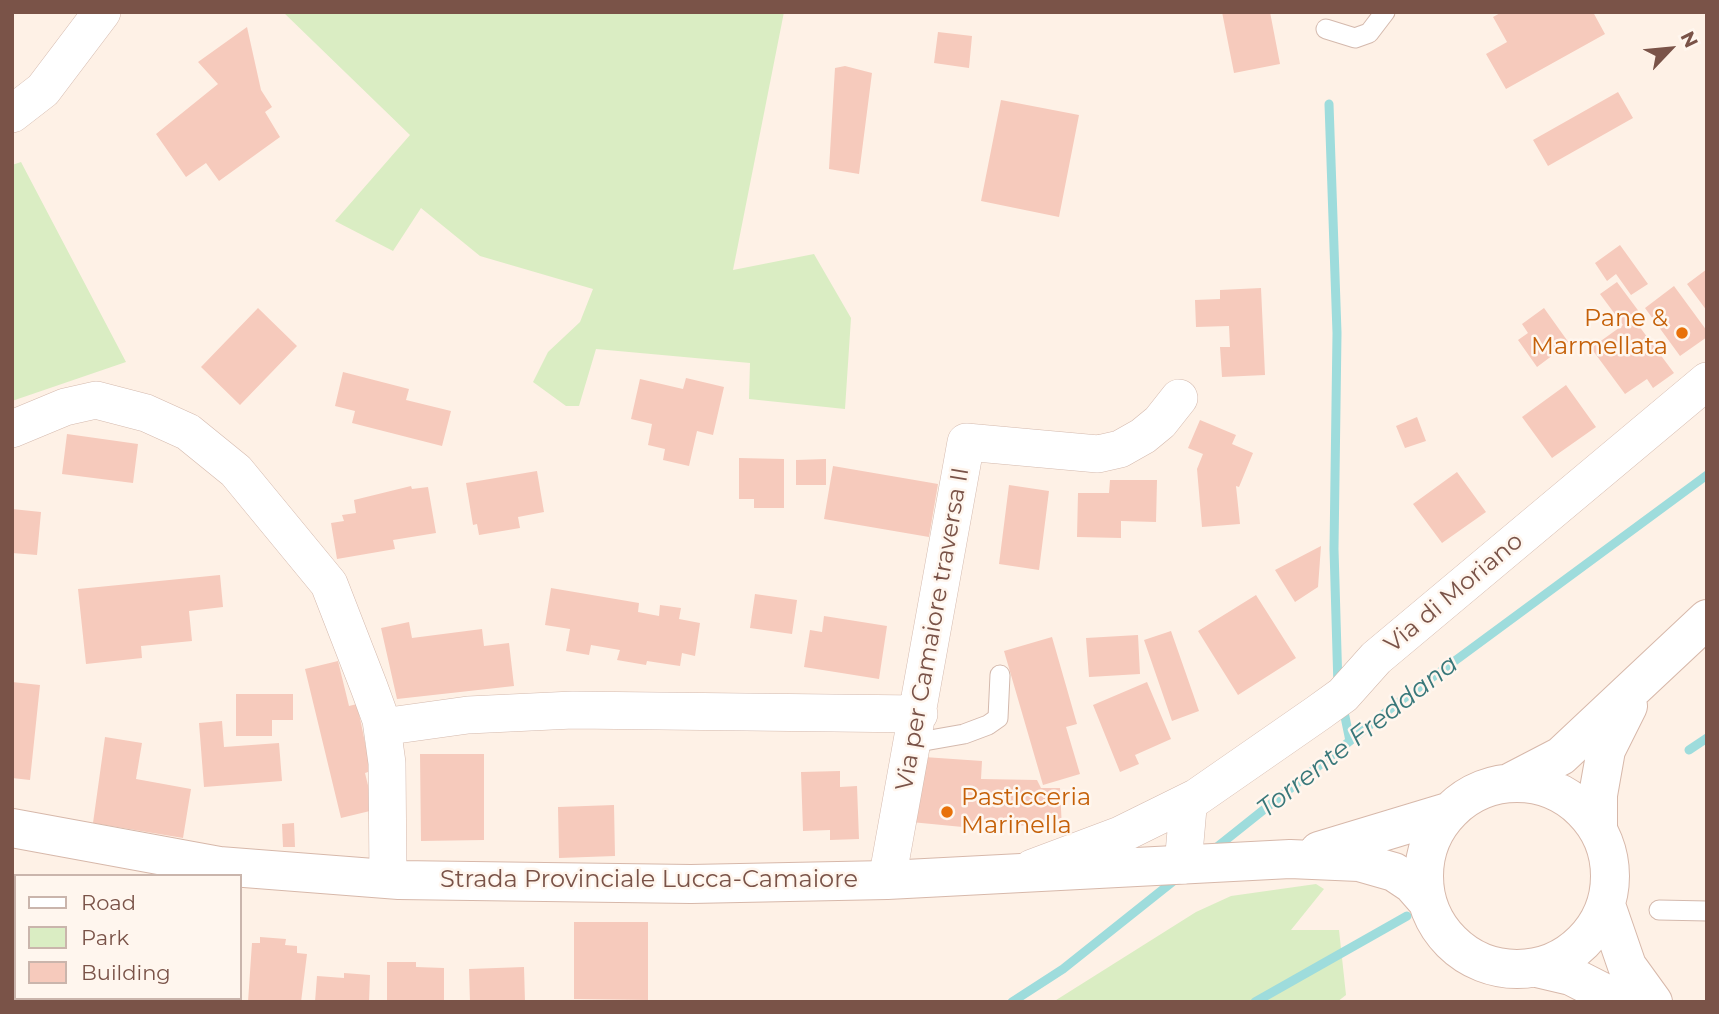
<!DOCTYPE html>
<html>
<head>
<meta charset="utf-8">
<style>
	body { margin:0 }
	#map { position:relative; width:1719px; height:1014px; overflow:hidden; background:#fef1e6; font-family:Montserrat,sans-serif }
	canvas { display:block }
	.frame { position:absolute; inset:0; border:14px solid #7a5348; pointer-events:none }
	.legend { position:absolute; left:14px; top:874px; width:228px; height:126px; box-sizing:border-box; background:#fff6ee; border:2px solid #cab5ac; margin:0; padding:9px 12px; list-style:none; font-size:21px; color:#7a5348 }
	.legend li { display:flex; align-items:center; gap:14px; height:35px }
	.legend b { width:35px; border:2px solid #cab5ac }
	.north { position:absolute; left:1635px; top:14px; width:70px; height:70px; -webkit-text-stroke:5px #fff6ee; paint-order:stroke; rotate:64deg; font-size:19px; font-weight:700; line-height:28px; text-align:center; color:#7a5348 }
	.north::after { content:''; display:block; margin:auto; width:24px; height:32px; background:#7a5348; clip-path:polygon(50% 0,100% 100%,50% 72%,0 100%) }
</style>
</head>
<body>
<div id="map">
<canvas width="1719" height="1014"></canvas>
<div class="frame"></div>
<ul class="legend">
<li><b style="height:9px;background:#fff"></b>Road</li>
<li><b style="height:19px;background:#daedc3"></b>Park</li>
<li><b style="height:19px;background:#f6cabc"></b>Building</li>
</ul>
<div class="north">N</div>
</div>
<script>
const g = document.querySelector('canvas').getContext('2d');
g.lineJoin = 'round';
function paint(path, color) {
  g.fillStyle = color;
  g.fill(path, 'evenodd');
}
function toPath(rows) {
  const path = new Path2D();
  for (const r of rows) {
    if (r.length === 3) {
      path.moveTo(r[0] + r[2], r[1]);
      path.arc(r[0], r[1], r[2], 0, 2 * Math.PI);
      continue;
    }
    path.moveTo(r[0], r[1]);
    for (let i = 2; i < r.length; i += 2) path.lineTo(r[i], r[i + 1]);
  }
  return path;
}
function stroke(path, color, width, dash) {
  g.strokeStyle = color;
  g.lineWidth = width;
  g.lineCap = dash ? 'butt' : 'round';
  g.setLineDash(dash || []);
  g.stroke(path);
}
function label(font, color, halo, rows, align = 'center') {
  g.font = font + ' Montserrat,sans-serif';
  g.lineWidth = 5;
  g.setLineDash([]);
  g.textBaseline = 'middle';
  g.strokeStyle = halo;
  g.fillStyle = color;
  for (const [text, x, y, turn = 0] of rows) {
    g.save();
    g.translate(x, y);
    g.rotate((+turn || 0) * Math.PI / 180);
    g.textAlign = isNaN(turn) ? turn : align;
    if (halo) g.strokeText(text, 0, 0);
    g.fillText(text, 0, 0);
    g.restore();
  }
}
paint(toPath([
	[283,12,784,12,733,270,814,254,851,318,845,409,749,399,750,363,596,349,579,406,566,406,533,382,548,352,580,322,593,289,480,256,421,208,393,251,335,221,410,135],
	[21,162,126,362,12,401,12,165],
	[1316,884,1324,889,1291,930,1339,930,1346,995,1337,1002,1053,1002,1196,912,1231,896]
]), '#daedc3');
stroke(toPath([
	[1329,104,1337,333,1334,549,1338,687],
	[1343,707,1350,741],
	[1689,750,1707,738],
	[1212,851,1395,705,1707,475],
	[1012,1002,1063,969,1176,879],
	[1255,1002,1407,916]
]), '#9edcdc', 9);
paint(toPath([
	[1222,12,1270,12,1280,64,1234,73],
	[1502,12,1593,12,1605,34,1506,89,1486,54,1507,42,1493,17],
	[247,27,261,90,272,107,265,112,280,137,219,181,206,163,186,177,156,134,218,84,198,62],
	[938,32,972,36,969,68,934,63],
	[845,66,872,73,859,174,829,169,835,68],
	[1618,92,1633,118,1548,166,1533,140],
	[1001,100,1079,115,1059,217,981,201],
	[1620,245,1648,284,1631,295,1616,274,1607,281,1595,263],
	[1707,269,1707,311,1687,284],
	[1617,282,1640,313,1633,318,1674,373,1653,388,1647,379,1625,394,1591,348,1623,325,1600,294],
	[1674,286,1707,331,1707,337,1680,356,1645,308],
	[1261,288,1265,375,1222,377,1220,347,1230,347,1229,326,1196,327,1195,300,1220,299,1220,290],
	[258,308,297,346,240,405,201,367],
	[1544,308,1569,343,1537,367,1518,340,1528,333,1522,324],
	[343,372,409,389,406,400,451,411,442,446,352,423,355,411,335,406],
	[686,378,724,387,713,435,697,431,689,466,663,460,665,449,648,445,652,424,631,419,640,379,683,389],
	[1566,385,1596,427,1552,458,1522,417],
	[1417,417,1426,441,1405,448,1396,426],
	[1200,420,1236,435,1232,444,1253,453,1239,487,1236,486,1240,524,1202,527,1197,469,1203,454,1188,448],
	[67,434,138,444,133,483,62,474],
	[739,458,784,459,784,508,754,508,754,499,739,499],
	[826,459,826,485,796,485,796,460],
	[833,466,938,484,929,537,824,519],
	[537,471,544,512,518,517,520,528,479,535,477,524,473,525,466,483],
	[1457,472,1486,512,1442,543,1413,504],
	[1110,480,1157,480,1156,522,1121,521,1121,538,1077,537,1078,493,1109,493],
	[1009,485,1049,491,1039,570,999,564],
	[411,486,412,489,428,487,436,533,393,540,395,549,337,559,331,523,344,521,342,515,356,513,354,500],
	[12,509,41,512,37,555,12,553],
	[1321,546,1318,587,1295,602,1275,570],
	[220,575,223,607,189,611,192,641,141,646,142,658,86,664,78,589],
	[551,588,639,603,638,612,659,616,660,605,681,608,679,619,700,623,695,656,682,653,680,666,647,661,646,665,617,660,620,650,591,645,589,655,566,651,570,629,545,625],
	[755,594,797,600,792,634,750,628],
	[1256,595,1296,658,1238,695,1198,631],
	[824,616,887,626,879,679,804,667,810,630,822,632],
	[409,622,412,638,482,629,484,646,509,643,514,686,397,699,381,628],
	[1171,631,1199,711,1172,721,1144,640],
	[1138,635,1140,674,1089,677,1086,638],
	[1052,637,1077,724,1066,727,1080,774,1043,785,1004,651],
	[338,661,349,706,357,704,371,771,365,773,374,810,341,818,305,669],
	[12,682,40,685,30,780,12,778],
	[1147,682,1171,739,1135,755,1139,764,1120,772,1093,705],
	[236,694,293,694,293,720,272,720,272,736,236,736],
	[222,721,224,747,279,743,282,781,204,787,199,723],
	[105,737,142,743,136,779,191,789,183,838,93,823],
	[420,754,484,754,484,840,421,841],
	[924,757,982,761,981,779,1037,780,1041,788,1060,788,1062,829,973,821,973,828,911,822],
	[840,771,840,787,857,786,859,839,830,840,830,830,803,831,801,772],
	[614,805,615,856,559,858,558,807],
	[294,823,295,847,283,847,282,824],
	[574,922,648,922,648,1000,574,999],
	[260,937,286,939,285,945,297,946,297,953,307,954,301,1002,248,1002,252,943,260,943],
	[387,962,416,962,416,967,444,968,444,1002,387,1002],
	[524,967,525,1002,470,1002,469,969],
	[344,973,370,975,369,1002,315,1002,317,976,344,978],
	[124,998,174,998,173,1002,124,1002],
	[202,998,234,998,234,1002]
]), '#f6cabc');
const service = toPath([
	[1326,29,1355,38,1369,33,1385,12],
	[913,743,964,734,988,725,998,718,1000,675],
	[1659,910,1707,911]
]);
const minor = toPath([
	[12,114,43,90,102,12],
	[12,429,65,407,96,400,146,413,188,432,236,471,329,584,369,687,381,720,387,763,388,879],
	[382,727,468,715,573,710,919,714],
	[1183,865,1188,808],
	[1032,868,1120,835,1197,797,1318,713,1343,695,1376,658,1707,381],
	[887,880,966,442,1098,454,1120,449,1143,436,1160,422,1179,398]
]);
const secondary = toPath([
	[1517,876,93],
	[1509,783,1561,756,1707,619],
	[12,828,219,866,399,880,691,884,887,880,1290,859,1359,862,1394,872,1412,884,1426,900],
	[1598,829,1598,795,1606,750,1628,706],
	[1319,851,1448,812],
	[1606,905,1627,966,1653,1002],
	[1537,968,1571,976,1622,1002]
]);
stroke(service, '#d4b9ad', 21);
stroke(minor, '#d4b9ad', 38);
stroke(secondary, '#d7b8aa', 40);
stroke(service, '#fff', 19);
stroke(minor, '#fff', 37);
stroke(secondary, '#fff', 38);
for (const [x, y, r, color] of [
	[1682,333,7,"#e8710a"],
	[947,812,7,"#e8710a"]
]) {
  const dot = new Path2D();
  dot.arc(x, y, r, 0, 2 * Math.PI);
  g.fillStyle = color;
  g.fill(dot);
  stroke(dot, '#fff6ee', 2.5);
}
label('24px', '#c56008', '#fff6ee', [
	["Pane &",1668,319],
	["Marmellata",1668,347],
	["Pasticceria",961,798,"left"],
	["Marinella",961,826,"left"]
], 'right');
label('24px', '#7a5348', '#fff6ee', [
	["Via di Moriano",1454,593,-40],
	["Via per Camaiore traversa II",933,629,-80],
	["Strada Provinciale Lucca-Camaiore",649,880]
]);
label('italic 26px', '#387779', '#fff6ee', [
	["Torrente Freddana",1358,737,-38]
]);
</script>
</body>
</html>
